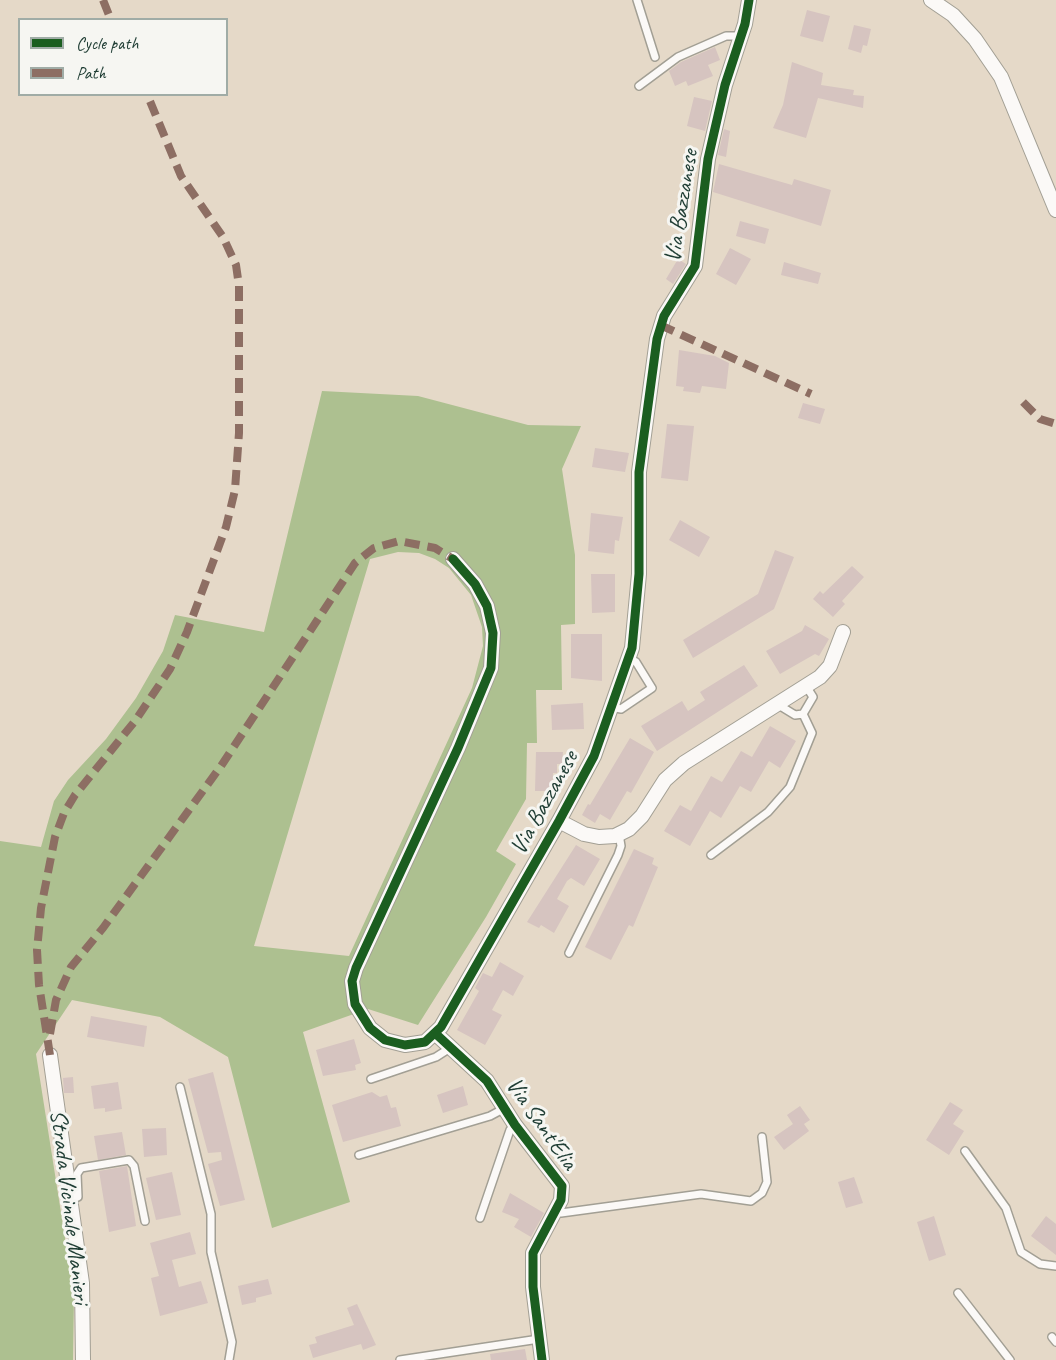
<!DOCTYPE html>
<html>
<head>
<meta charset="utf-8">
<style>
	body { margin:0 }
	#map { position:relative; width:1056px; height:1360px; overflow:hidden; background:#e5d9c8; font-family:Caveat,sans-serif }
	canvas { display:block }
	.legend { position:absolute; left:18px; top:18px; width:210px; height:78px; box-sizing:border-box; background:#f6f6f2; border:2px solid #a0aca6; margin:0; padding:8px 10px; list-style:none; font-size:18px; color:#1f3d34 }
	.legend li { display:flex; align-items:center; gap:12px; height:30px }
	.legend b { width:30px; border:2px solid #a0aca6 }
</style>
</head>
<body>
<div id="map">
<canvas width="1056" height="1360"></canvas>
<ul class="legend">
<li><b style="height:8px;background:#1b5e20"></b>Cycle path</li>
<li><b style="height:8px;background:#8d6e63"></b>Path</li>
</ul>
</div>
<script>
const g = document.querySelector('canvas').getContext('2d');
g.lineJoin = 'round';
function paint(path, color) {
  g.fillStyle = color;
  g.fill(path, 'evenodd');
}
function toPath(rows) {
  const path = new Path2D();
  for (const r of rows) {
    path.moveTo(r[0], r[1]);
    for (let i = 2; i < r.length; i += 2) path.lineTo(r[i], r[i + 1]);
  }
  return path;
}
function stroke(path, color, width, dash) {
  g.strokeStyle = color;
  g.lineWidth = width;
  g.lineCap = dash ? 'butt' : 'round';
  g.setLineDash(dash || []);
  g.stroke(path);
}
function label(font, color, halo, rows, align = 'center') {
  g.font = font + ' Caveat,sans-serif';
  g.lineWidth = 6;
  g.setLineDash([]);
  g.textBaseline = 'middle';
  g.strokeStyle = halo;
  g.fillStyle = color;
  for (const [text, x, y, turn = 0] of rows) {
    g.save();
    g.translate(x, y);
    g.rotate((+turn || 0) * Math.PI / 180);
    g.textAlign = isNaN(turn) ? turn : align;
    if (halo) g.strokeText(text, 0, 0);
    g.fillText(text, 0, 0);
    g.restore();
  }
}
paint(toPath([
	[322,391,418,396,528,425,581,426,562,469,575,555,575,624,561,625,562,690,536,690,537,743,527,743,526,799,496,851,516,864,486,917,418,1025,368,1009,303,1032,350,1202,272,1228,228,1057,160,1017,72,1000,36,1054,74,1295,73,1360,0,1360,0,841,41,847,54,801,68,780,106,739,136,698,163,651,175,615,264,632],
	[398,552,419,553,435,559,449,568,471,595,482,627,483,646,472,688,349,956,254,946,370,559]
]), '#adc090');
paint(toPath([
	[807,10,830,16,823,42,800,36],
	[854,25,871,29,867,46,863,45,861,53,848,49],
	[715,47,720,60,708,65,713,76,688,86,686,81,675,86,669,71,681,62],
	[792,62,823,73,821,85,854,90,853,95,864,96,863,108,818,98,806,138,773,128,783,105],
	[694,97,712,101,705,131,687,126],
	[724,129,730,131,726,157,718,155],
	[719,164,792,185,794,179,831,190,821,226,713,192],
	[740,221,769,229,765,244,736,236],
	[730,248,751,259,736,285,716,274],
	[678,259,686,264,673,284,666,279],
	[784,262,821,273,818,284,781,275],
	[679,350,715,356,729,363,726,389,702,386,700,393,683,391,684,387,676,386],
	[803,403,825,409,820,424,798,418],
	[667,424,694,426,688,481,661,478],
	[595,448,629,453,625,472,592,467],
	[591,513,623,517,619,541,615,540,614,554,588,551],
	[680,520,710,537,699,557,669,540],
	[775,550,794,557,774,609,693,658,683,640,758,594],
	[852,566,864,577,842,601,845,604,833,617,813,599,820,591,823,594],
	[591,574,615,574,615,612,592,613],
	[805,625,829,639,819,656,815,654,780,674,766,651,802,631],
	[571,634,602,634,602,681,571,678],
	[744,665,758,686,657,751,641,726,682,701,688,711,705,700,700,692],
	[583,703,584,729,552,730,551,705],
	[770,726,796,741,780,768,769,761,751,792,740,786,721,818,710,811,690,846,664,831,680,805,691,811,711,776,722,782,741,751,752,757],
	[630,738,654,752,631,793,627,791,610,820,600,814,595,823,582,815,588,804,590,805],
	[536,752,563,752,562,764,557,764,557,773,553,773,552,791,535,791],
	[576,845,600,859,584,886,571,878,567,881,557,899,569,906,554,933,541,925,539,928,527,922],
	[634,849,654,858,652,864,658,867,633,927,629,925,611,960,585,947],
	[500,962,524,976,513,996,503,990,492,1010,502,1015,485,1045,457,1030,479,991,475,988,483,973,492,977],
	[91,1016,147,1026,144,1047,87,1037],
	[354,1039,361,1063,355,1065,356,1070,323,1076,316,1050],
	[213,1072,245,1200,220,1206,208,1164,222,1160,221,1152,208,1153,188,1079],
	[73,1077,74,1093,64,1093,63,1078],
	[118,1082,122,1109,105,1112,105,1108,94,1109,91,1086],
	[463,1086,468,1105,443,1113,437,1095],
	[372,1092,380,1097,387,1095,391,1108,396,1107,401,1126,343,1142,332,1105],
	[950,1102,963,1110,953,1124,964,1131,949,1155,926,1140],
	[800,1106,810,1120,804,1124,809,1131,784,1150,774,1137,793,1124,787,1115],
	[166,1128,167,1155,144,1157,142,1129],
	[122,1132,126,1155,98,1160,94,1136],
	[127,1166,136,1226,109,1232,99,1171],
	[172,1172,181,1215,156,1220,146,1178],
	[854,1177,863,1203,846,1208,838,1182],
	[510,1193,544,1213,531,1237,514,1227,519,1219,502,1212],
	[934,1216,946,1255,929,1261,917,1222],
	[1046,1216,1056,1224,1056,1255,1031,1236],
	[190,1232,196,1254,172,1260,179,1287,201,1281,208,1303,160,1316,151,1278,159,1276,150,1243],
	[268,1279,272,1294,256,1298,256,1302,242,1305,238,1286],
	[357,1304,376,1345,363,1350,361,1344,313,1358,309,1345,317,1343,315,1337,354,1325,347,1308],
	[525,1349,527,1360,491,1360,490,1354]
]), '#d6c4c0');
const service = toPath([
	[637,0,655,57],
	[639,86,678,57,726,36,741,36],
	[777,704,795,715,803,714,813,697,806,686],
	[611,707,621,709,652,688,636,662,628,658],
	[711,855,768,812,790,787,812,733,803,714],
	[569,953,618,855,621,846,619,834],
	[371,1079,436,1057,450,1048],
	[180,1087,211,1214,211,1252,232,1342,229,1360],
	[965,1151,1006,1208,1021,1252,1040,1264,1056,1266],
	[359,1155,490,1116,505,1108],
	[69,1200,78,1197,77,1174,81,1168,129,1160,134,1166,145,1221],
	[555,1211,561,1213,701,1194,751,1201,762,1193,767,1182,762,1137],
	[480,1218,510,1130,515,1125],
	[958,1293,1010,1360],
	[1052,1337,1056,1342],
	[400,1360,539,1339]
]);
const minor = toPath([
	[931,0,953,15,975,39,1001,77,1056,210],
	[453,559,475,584,487,606,493,633,491,668,458,748,356,968,352,981,355,1004,370,1028,385,1040,405,1045,425,1042,441,1027,559,821,594,756,632,648,639,574,639,472,657,339,664,316,695,266,708,159,725,85,745,24,749,0],
	[559,821,584,834,599,837,615,836,629,829,642,816,665,780,684,763,820,677,830,666,843,632],
	[436,1034,487,1081,515,1125,562,1186,561,1200,533,1253,533,1287,542,1360],
	[50,1055,82,1283,83,1360]
]);
stroke(service, '#a29f94', 10);
stroke(minor, '#a29f94', 16);
stroke(service, '#fbf9f7', 7);
stroke(minor, '#fbf9f7', 14);
stroke(toPath([
	[103,0,111,20],
	[660,325,811,394],
	[1023,402,1040,419,1056,424],
	[50,1034,56,1000,71,967,103,928,221,766,355,563,374,548,399,541,435,548,453,559],
	[50,1055,39,985,37,950,41,908,55,837,64,813,75,795,135,721,170,669,187,632,226,527,235,490,239,433,239,286,236,265,223,237,181,176,147,94]
]), '#8d6e63', 8, [15, 8]);
stroke(toPath([
	[453,559,475,584,487,606,493,633,491,668,458,748,356,968,352,981,355,1004,370,1028,385,1040,405,1045,425,1042,441,1027,559,821,594,756,632,648,639,574,639,472,657,339,664,316,695,266,708,159,725,85,745,24,749,0],
	[436,1034,487,1081,515,1125,562,1186,561,1200,533,1253,533,1287,542,1360]
]), '#1b5e20', 9);
label('24px', '#1f3d34', '#f6f6f2', [
	["Via Bazzanese",682,206,-81],
	["Via Bazzanese",545,803,-61],
	["Via Sant'Elia",541,1124,55],
	["Strada Vicinale Manieri",69,1207,83]
]);
</script>
</body>
</html>
